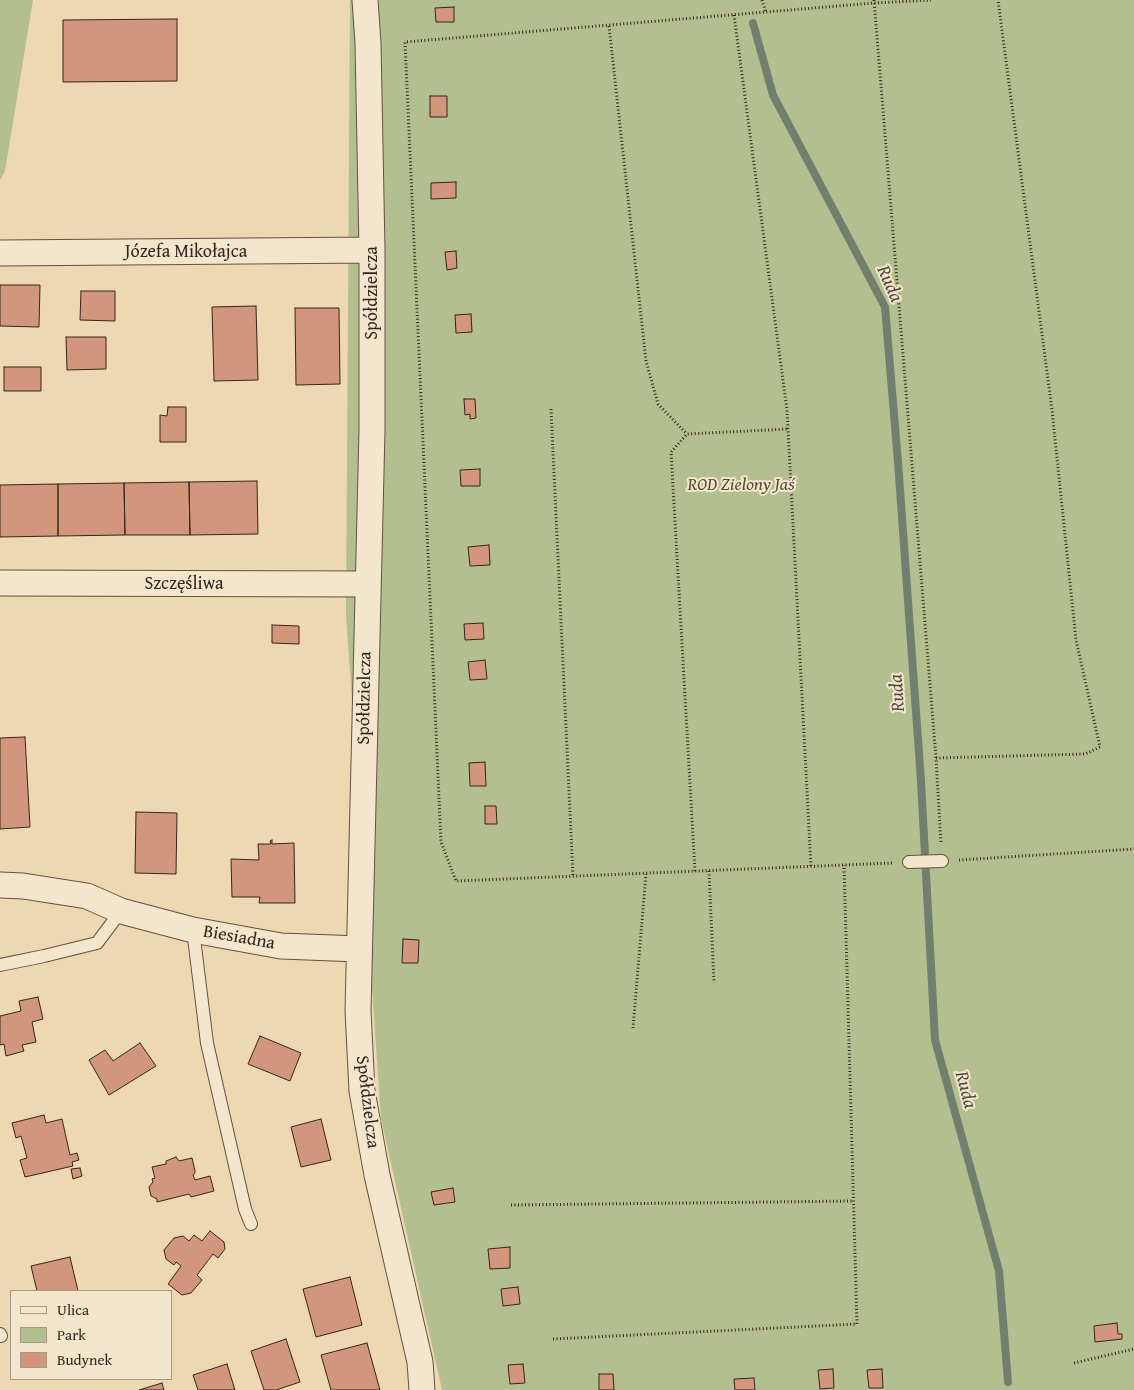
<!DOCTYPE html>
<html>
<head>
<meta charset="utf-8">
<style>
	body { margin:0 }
	#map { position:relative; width:1134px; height:1390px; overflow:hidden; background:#edd8b2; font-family:"Gentium Book Plus",serif }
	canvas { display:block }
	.legend { position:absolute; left:10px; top:1290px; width:162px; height:90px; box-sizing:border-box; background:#f3e6cd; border:1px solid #a79986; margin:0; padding:6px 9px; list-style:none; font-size:15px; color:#35261b }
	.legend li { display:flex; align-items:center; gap:10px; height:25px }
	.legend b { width:25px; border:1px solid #a79986 }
</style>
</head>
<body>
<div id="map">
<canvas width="1134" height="1390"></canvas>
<ul class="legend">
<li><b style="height:6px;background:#f3e6cd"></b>Ulica</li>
<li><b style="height:14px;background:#b4bf8f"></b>Park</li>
<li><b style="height:14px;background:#d2967d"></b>Budynek</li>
</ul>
</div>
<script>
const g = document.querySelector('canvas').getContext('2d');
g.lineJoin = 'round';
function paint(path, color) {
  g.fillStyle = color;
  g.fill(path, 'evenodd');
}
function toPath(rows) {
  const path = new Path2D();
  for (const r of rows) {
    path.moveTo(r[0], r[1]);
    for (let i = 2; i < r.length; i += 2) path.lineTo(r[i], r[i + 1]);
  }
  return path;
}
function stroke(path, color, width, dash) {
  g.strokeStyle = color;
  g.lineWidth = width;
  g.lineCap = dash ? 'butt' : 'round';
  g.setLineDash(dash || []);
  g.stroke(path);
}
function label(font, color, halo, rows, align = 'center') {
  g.font = font + ' "Gentium Book Plus",serif';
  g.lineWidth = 4;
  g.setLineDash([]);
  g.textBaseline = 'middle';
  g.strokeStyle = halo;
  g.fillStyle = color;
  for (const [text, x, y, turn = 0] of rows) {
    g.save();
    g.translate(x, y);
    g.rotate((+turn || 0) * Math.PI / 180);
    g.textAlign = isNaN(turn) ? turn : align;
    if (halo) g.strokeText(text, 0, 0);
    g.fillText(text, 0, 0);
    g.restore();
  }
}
paint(toPath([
	[0,0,33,0,5,171,0,180],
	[350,0,1134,0,1134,1390,442,1390,381,1119,346,614]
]), '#b4bf8f');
stroke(toPath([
	[753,23,773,95,885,307,898,462,921,781,935,1040,999,1271,1008,1382]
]), '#727f6e', 8);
const building = toPath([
	[454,7,454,22,436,22,435,8,454,7],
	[177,19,177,81,63,82,63,20,177,19],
	[430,96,447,96,447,117,430,117,430,96],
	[456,182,456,198,431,199,431,183,456,182],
	[456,251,457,268,447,270,445,252,456,251],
	[0,285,40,285,39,327,0,326,0,285],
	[81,291,115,291,115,321,80,320,81,291],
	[256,306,258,380,214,381,212,307,256,306],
	[295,308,339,308,340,384,296,385,295,308],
	[471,314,472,332,456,333,455,315,471,314],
	[66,337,106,337,106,369,67,370,66,337],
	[4,367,41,367,41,391,4,391,4,367],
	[464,399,475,399,476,418,470,419,470,414,465,415,464,399],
	[168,407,186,407,186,442,160,442,160,415,167,416,168,407],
	[480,469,480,486,461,486,460,470,480,469],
	[257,481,258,534,190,535,189,482,257,481],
	[189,482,190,535,125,535,124,483,189,482],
	[124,483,125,535,58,536,58,484,124,483],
	[58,484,58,536,0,537,0,485,58,484],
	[489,545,490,565,470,566,468,547,489,545],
	[483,623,484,639,465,640,464,624,483,623],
	[272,625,299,626,299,644,272,643,272,625],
	[485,660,487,679,470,680,468,662,485,660],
	[25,737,30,827,0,829,0,738,25,737],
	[485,762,486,786,470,786,469,763,485,762],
	[485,806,496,806,497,824,485,824,485,806],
	[136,812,177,813,176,874,135,873,136,812],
	[272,840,272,844,294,843,295,903,259,903,260,897,232,897,231,859,259,860,258,844,271,844,270,841,272,840],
	[403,939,419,940,418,963,402,963,403,939],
	[38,997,43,1019,32,1022,36,1042,22,1045,24,1051,6,1056,4,1044,0,1045,0,1016,21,1011,19,1001,38,997],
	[260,1036,301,1053,290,1081,248,1064,260,1036],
	[140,1043,156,1066,109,1095,89,1060,105,1050,113,1061,140,1043],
	[44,1115,46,1123,62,1119,70,1155,77,1153,79,1160,72,1162,73,1166,25,1177,20,1160,27,1158,21,1136,16,1138,12,1123,44,1115],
	[321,1119,331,1160,301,1167,291,1127,321,1119],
	[176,1157,179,1161,192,1158,195,1171,195,1173,193,1175,195,1180,210,1176,214,1191,191,1197,189,1194,157,1202,157,1199,151,1196,149,1187,153,1182,152,1179,155,1178,152,1167,166,1164,166,1161,176,1157],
	[80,1168,82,1176,73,1179,71,1169,80,1168],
	[453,1188,455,1202,434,1205,431,1192,453,1188],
	[210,1231,224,1242,225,1249,218,1258,213,1254,197,1275,202,1280,191,1293,182,1295,168,1284,181,1266,176,1262,174,1265,166,1259,164,1250,174,1238,183,1236,189,1241,194,1235,202,1241,210,1231],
	[510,1247,510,1268,490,1269,488,1249,510,1247],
	[70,1257,78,1291,37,1291,31,1266,70,1257],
	[350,1277,362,1325,316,1337,303,1289,350,1277],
	[518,1287,520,1304,503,1306,501,1289,518,1287],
	[1117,1323,1118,1334,1122,1334,1122,1339,1095,1342,1094,1326,1117,1323],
	[286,1339,300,1382,276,1390,264,1390,251,1351,286,1339],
	[367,1343,380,1390,331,1390,321,1355,367,1343],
	[227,1364,235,1390,198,1390,193,1375,227,1364],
	[523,1364,525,1383,510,1384,508,1365,523,1364],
	[833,1369,834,1388,820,1389,818,1370,833,1369],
	[882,1369,883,1388,869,1388,867,1370,882,1369],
	[599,1374,613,1374,614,1390,599,1390,599,1374],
	[754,1378,755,1390,735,1390,734,1379,754,1378],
	[162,1383,164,1390,139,1390,162,1383]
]);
paint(building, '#d2967d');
stroke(building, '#35261b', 1);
const service = toPath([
	[909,862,942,861],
	[193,930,207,1043,245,1209,251,1224],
	[0,965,44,956,97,943,121,911],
	[0,1334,1,1336]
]);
const minor = toPath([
	[365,0,368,43,372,250,372,430,358,1011,362,1091,377,1175,420,1362,422,1390],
	[0,253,372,250],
	[0,583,368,584],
	[0,885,23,886,87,896,121,911,193,930,281,946,359,949]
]);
stroke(service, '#635241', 14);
stroke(minor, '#635241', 27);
stroke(toPath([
	[762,0,766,13],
	[874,0,936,758,941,844],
	[734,15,787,410,811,867],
	[609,26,646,361,658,404,687,434],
	[551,409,573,876],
	[936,758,1085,754,1100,747,1076,640,1052,410,998,0],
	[959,860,1134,849],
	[892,863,456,881,441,842,405,42,874,3,931,0],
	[695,871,671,452,687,434,788,429],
	[709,871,714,983],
	[633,1028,646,874],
	[511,1205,854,1201],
	[553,1339,857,1324,844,865],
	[1074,1363,1134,1349]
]), '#35261b', 3, [1, 2.5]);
stroke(service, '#f3e6cd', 12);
stroke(minor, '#f3e6cd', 25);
label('18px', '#35261b', '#f3e6cd', [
	["Józefa Mikołajca",186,252],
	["Spółdzielcza",372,293,-90],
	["Szczęśliwa",184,584],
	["Spółdzielcza",365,698,-89],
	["Biesiadna",239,938,10],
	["Spółdzielcza",367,1102,83]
]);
label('italic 18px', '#554c38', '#f3e6cd', [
	["ROD Zielony Jaś",741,485]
]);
label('italic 19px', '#4e4b3e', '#f3e6cd', [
	["Ruda",889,284,66],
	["Ruda",898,693,-94],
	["Ruda",965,1090,75]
]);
</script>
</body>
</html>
